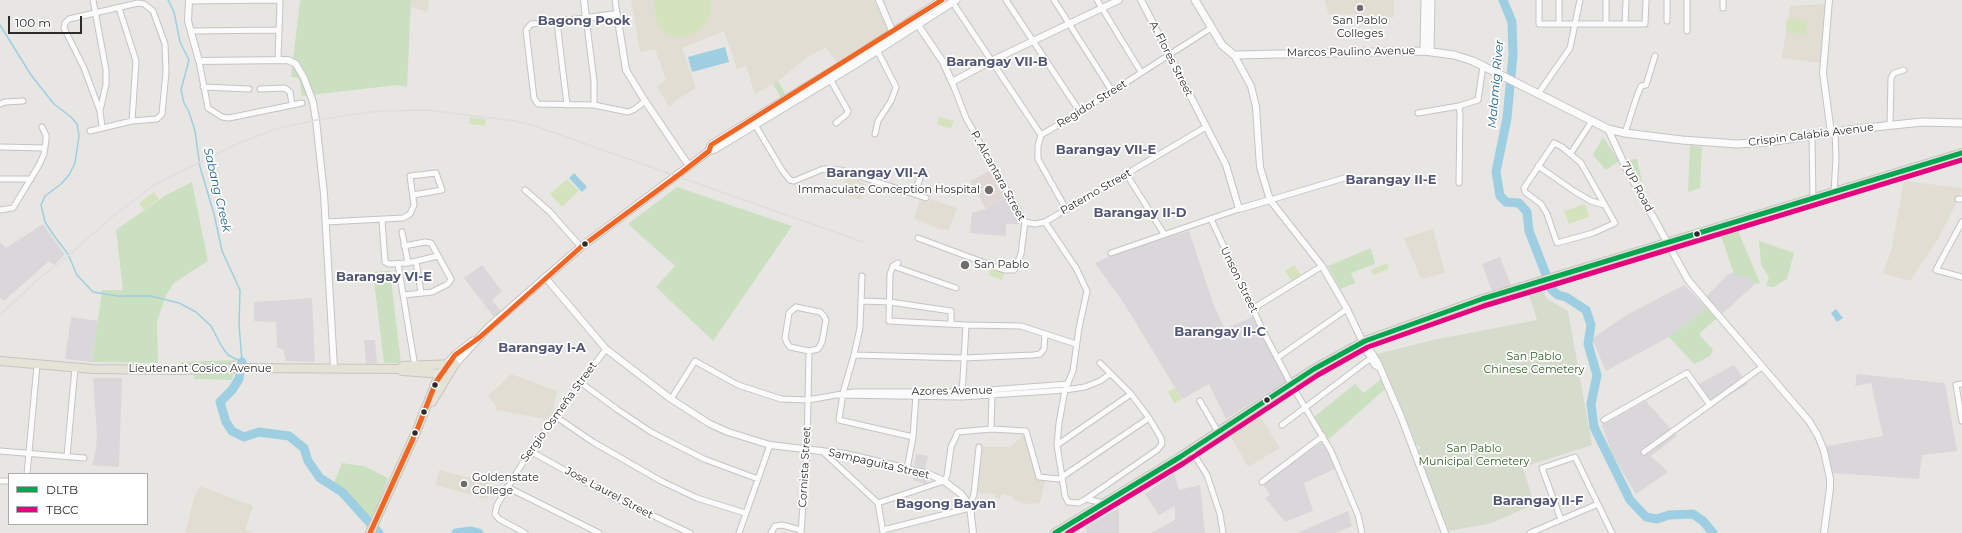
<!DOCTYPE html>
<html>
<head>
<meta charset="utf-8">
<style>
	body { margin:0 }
	#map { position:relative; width:1962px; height:533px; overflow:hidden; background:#e8e6e3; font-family:Montserrat,sans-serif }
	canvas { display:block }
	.legend { position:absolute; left:8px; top:473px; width:140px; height:52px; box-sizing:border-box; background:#fff; border:1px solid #ababab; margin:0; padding:5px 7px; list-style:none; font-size:12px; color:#2c2c2c }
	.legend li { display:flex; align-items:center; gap:8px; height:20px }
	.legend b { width:20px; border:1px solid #ababab }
	.scale { position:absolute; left:8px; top:16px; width:74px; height:18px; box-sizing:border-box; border:2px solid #2c2c2c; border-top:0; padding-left:5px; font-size:12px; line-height:14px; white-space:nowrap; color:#2c2c2c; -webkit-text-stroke:3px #fff; paint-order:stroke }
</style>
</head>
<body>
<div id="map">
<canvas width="1962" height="533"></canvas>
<ul class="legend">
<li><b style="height:5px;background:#00a651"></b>DLTB</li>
<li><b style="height:5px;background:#e5007d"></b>TBCC</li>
</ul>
<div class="scale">100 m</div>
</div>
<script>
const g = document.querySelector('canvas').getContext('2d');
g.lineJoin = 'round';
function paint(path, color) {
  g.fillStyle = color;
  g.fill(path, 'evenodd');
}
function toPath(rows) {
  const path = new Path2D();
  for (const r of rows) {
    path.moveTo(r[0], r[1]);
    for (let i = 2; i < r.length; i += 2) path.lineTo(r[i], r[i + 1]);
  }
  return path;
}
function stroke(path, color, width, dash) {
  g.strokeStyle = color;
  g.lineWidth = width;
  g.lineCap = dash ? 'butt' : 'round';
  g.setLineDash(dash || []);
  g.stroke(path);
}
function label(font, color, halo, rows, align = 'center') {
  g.font = font + ' Montserrat,sans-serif';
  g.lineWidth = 3.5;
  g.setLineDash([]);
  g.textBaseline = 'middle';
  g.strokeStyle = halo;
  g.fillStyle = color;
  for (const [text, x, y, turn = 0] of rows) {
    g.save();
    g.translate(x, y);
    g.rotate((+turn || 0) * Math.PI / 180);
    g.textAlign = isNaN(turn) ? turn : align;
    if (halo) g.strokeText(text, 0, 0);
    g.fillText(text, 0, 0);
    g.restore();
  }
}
paint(toPath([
	[1006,197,1017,213,1015,215,1019,224,1006,224,1006,236,970,233,972,213,986,209],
	[43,224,65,255,54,265,49,261,4,301,0,298,0,242,6,248],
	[1189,231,1213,303,1225,329,1252,317,1288,380,1226,419,1209,384,1182,399,1125,305,1095,263,1125,249],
	[1500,257,1511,285,1492,291,1482,264],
	[482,265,502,291,492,300,501,311,494,317,464,278],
	[1732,273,1750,278,1755,284,1722,314,1706,297,1727,275],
	[1684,285,1707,308,1669,337,1606,371,1592,339,1623,317],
	[312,298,315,362,286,361,283,349,277,348,276,322,254,321,254,302],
	[71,317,98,321,92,362,65,359],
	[364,340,375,340,377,363,366,364],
	[1734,365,1748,384,1711,406,1697,385],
	[1857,374,1945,383,1957,451,1922,455,1919,479,1832,473,1827,446,1883,436,1871,383,1855,386],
	[93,378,122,378,119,467,92,465,96,449,97,434],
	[1646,401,1677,436,1651,456,1668,472,1636,494,1612,454,1602,425],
	[1322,442,1337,468,1304,483,1313,511,1285,522,1265,498,1270,495,1263,484],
	[916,454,928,456,925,469,914,465],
	[915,473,927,475,927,485,913,480],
	[1174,473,1179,490,1200,485,1205,533,1151,533,1175,520,1175,506,1159,515,1145,494],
	[1119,508,1119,533,1087,533,1086,527],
	[1348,511,1352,526,1335,533,1299,533,1299,532]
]), '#d9d7d9');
paint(toPath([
	[411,0,429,0,427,12,411,7],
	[631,0,874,0,889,32,861,47,837,63,826,47,806,58,778,81,755,94,746,66,737,69,724,31,682,48,696,88,675,101,669,107,657,86,666,80,655,49,640,52],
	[1325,0,1394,0,1394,17,1366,18,1365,15,1328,14],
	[1826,4,1821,63,1782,58,1790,6],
	[847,174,861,178,860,182,866,184,861,200,840,193],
	[1904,181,1962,188,1962,192,1938,239,1910,281,1883,273,1891,251],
	[931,199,957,208,949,230,939,229,914,218,920,200,929,203],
	[1433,229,1445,273,1421,279,1404,238],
	[511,374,557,391,551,420,495,410,496,406,488,396],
	[1260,416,1280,448,1248,467,1230,435],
	[1025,434,1040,479,1045,482,1040,503,1028,504,1013,500,1013,497,1002,494,1000,499,995,498,995,494,977,493,981,447,1010,447],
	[439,470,493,483,487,499,435,485],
	[200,486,253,506,245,530,253,533,185,533,194,497]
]), '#e2ddd2');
paint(toPath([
	[991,170,1006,197,986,209,970,181]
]), '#e1d7d5');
paint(toPath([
	[300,0,411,0,407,87,397,85,302,96,299,78,291,77],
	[778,81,786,95,781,98,773,84],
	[1603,137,1619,161,1606,170,1593,155],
	[1690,145,1702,147,1700,188,1688,192],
	[1637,159,1642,181,1636,181,1626,160],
	[192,182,208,261,174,283,166,295,157,322,158,363,92,362,102,290,123,290,116,230,166,195],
	[677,187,792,226,713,341,656,287,675,266,628,224],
	[1736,226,1760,283,1755,284,1750,278,1734,274,1719,230],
	[1759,241,1794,253,1787,279,1773,287,1766,286,1769,277,1761,265],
	[1371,248,1375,264,1351,273,1355,283,1340,289,1328,266],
	[390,271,401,363,384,363,373,272],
	[1707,308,1716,319,1699,334,1713,350,1710,356,1694,364,1669,337],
	[236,360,232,380,194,379,194,374,174,374,181,362],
	[1381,379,1385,389,1328,440,1314,417,1355,384,1364,393],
	[342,463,364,466,388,478,379,503,370,519,334,483]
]), '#cbe0c0');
paint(toPath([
	[1534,286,1536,291,1542,290,1547,299,1568,311,1592,445,1523,467,1534,504,1492,523,1449,531,1417,451,1421,447,1415,444,1413,436,1398,399,1377,354,1433,340,1537,320,1527,288]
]), '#d5dccc');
paint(toPath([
	[654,0,710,0,711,10,707,23,696,33,683,37,673,36,663,32,657,24],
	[1787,19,1807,20,1806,34,1786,32],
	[470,117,486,119,485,126,469,124],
	[939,117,954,121,951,129,937,124],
	[567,179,579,191,562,207,550,194],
	[154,192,159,199,144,210,139,203],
	[1585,204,1589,217,1569,224,1564,211],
	[1387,263,1389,269,1373,275,1371,270],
	[1294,265,1303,278,1294,284,1285,271],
	[991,269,1004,273,1002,280,989,275],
	[1175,388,1182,399,1174,403,1168,392]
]), '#d4e3be');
paint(toPath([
	[725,47,729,62,692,72,688,57],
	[574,173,587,187,582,192,569,178],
	[1836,309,1843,318,1837,322,1831,313]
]), '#9ecee2');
stroke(toPath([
	[168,0,174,12,180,42,189,60,181,90,184,103,189,112,195,131,200,167,214,214,222,251,240,290,239,324,242,362],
	[0,25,31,75,54,104,71,117,77,124,79,136,75,163,69,175,61,184,45,196,41,205,45,222,55,237,68,254,77,275,93,292,117,296,151,296,179,303,196,312,211,326,222,347,228,355,242,362]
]), '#9ecee2', 1.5);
stroke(toPath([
	[1503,0,1512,22,1513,55,1507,118,1496,172,1500,196,1506,202,1519,203,1527,212,1529,231,1552,290,1558,295,1566,297,1586,310,1591,325,1588,344,1597,375,1591,404,1594,427,1630,500,1646,517,1657,519,1669,515,1693,514,1703,521,1713,533],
	[242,362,239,379,232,390,220,402,226,422,232,431,244,437,259,432,289,436,304,448,308,461,320,478,342,492,379,533],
	[456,533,471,531,479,533]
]), '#9ecee2', 9);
const minor = toPath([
	[93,0,106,70,106,84,100,111,102,127],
	[615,0,617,14],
	[951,0,1041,135],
	[1006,0,1080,112],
	[1054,0,1112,91],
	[1097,0,1141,72],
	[1539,0,1539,24,1645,24,1646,0],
	[1559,0,1559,24],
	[1667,0,1667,21],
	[1687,0,1687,31],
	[189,1,276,0,280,2,278,59],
	[119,8,136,61,132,121],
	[1723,8,1723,0],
	[557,22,567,105],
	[1606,23,1606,0],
	[1625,24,1626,0],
	[191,31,279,30],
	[199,61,208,108,222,117,229,118,302,103],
	[829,77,848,111,847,114,836,123],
	[203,87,249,89],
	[260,89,285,88,290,92,292,104],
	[1538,94,1570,48,1580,0],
	[0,104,5,102,23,101],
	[594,105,594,81,586,18,531,24,526,30,534,98,538,104,594,105,628,112,635,109,645,101],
	[1418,113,1459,106],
	[754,123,782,170,790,180,794,181,823,169,841,170,926,198],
	[1890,126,1891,78,1894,73,1904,70],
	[90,131,132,121,157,119,162,114,166,72,165,44,153,11,144,4,138,3,69,19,65,23,64,28,84,68,100,111],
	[1625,133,1637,96,1641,86,1646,85,1655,56],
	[875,134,878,121,891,101,896,87,877,50],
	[1812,136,1813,199],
	[1554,143,1562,147,1581,163,1615,223,1593,233,1557,243,1547,214,1541,204,1525,192,1524,188,1554,143],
	[0,147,45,148],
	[1571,153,1592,121],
	[1538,166,1574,191,1591,201,1604,205],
	[1127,175,1164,234],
	[0,179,31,179],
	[1459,183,1460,114,1459,106,1478,100,1483,66],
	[525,190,550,212,581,247],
	[1834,193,1836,158,1835,132],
	[914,194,923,170],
	[1958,199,1962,199],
	[1270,200,1351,176],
	[1066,209,1038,159,1038,146,1041,135,1080,112,1211,28],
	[0,210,13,208,39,165,44,154,46,140,46,135,42,127],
	[1211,219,1264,333,1291,384,1331,451,1358,515,1362,533],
	[382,220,385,262,389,264,408,263,438,256],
	[326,222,403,218,410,214,414,205,410,176,436,173,442,190,413,195],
	[1025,222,1035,224,1045,222,1206,127],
	[1045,222,1076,268,1087,291,1079,328,1073,371,1065,390,1059,423,1057,445,1065,496,1068,502,1079,503,1086,499,1157,450,1162,444,1161,438,1149,418,1131,394,1100,363],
	[1962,222,1936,270,1962,277],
	[402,232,408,263],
	[918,238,1004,270,1014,270,1021,254,1025,222,966,118,952,82],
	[1111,253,1239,209],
	[416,261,421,293],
	[898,263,893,266,890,274,889,321,966,325,1021,326,1076,344],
	[398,264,415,367],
	[893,266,956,288],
	[862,276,860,328,854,355,843,393,839,420,913,437],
	[404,295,432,292,448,284,451,279,431,243,425,242,404,246],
	[862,301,890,302,951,311,951,324],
	[796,307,820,312,824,316,826,320,822,342,818,349,809,351,790,347,787,343,785,338,789,313,796,307],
	[1254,308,1322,266],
	[854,355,964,358,1033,355,1040,354,1044,349,1045,334],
	[1277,358,1347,309],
	[580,382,618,410,651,432,704,459,758,479],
	[1962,384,1956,385,1962,421],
	[837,395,962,397,1065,390,1085,387,1100,381,1110,374],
	[962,396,966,325],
	[671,399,695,361,738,385,781,399,808,400,853,392,962,392,1068,384],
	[1200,401,1218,432],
	[555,416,593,442,661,481,697,498,745,513],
	[1604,420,1687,373,1710,405],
	[1282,425,1371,358],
	[991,429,992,395],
	[1057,445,1131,394],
	[1191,450,1207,475,1220,514,1223,533],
	[0,451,84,458],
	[530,451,611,496,690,533],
	[822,451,878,503,883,532],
	[1644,452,1762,367],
	[67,456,75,368],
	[907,469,913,437,916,395],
	[27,474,37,365],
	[0,481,9,481],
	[1262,482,1323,436],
	[507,487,599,533],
	[1086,499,1104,503],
	[878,503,944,481,947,476,951,447,958,432,991,429,1026,431,1039,477,1059,479,1149,418],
	[1561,520,1542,468,1575,457,1612,533],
	[883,530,966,509,970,506,974,494,979,447],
	[525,533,499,519,495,514,497,505,530,451,606,349],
	[739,533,770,445],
	[771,533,775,526,782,525,801,530],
	[801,533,807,449,809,351],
	[1530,533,1598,504]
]);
const tertiary = toPath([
	[189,0,188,21,199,61,288,60,296,64,304,78,313,102,316,120,324,194,334,368],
	[584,0,586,18,617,14,626,70,645,101,689,166],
	[879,0,894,35],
	[1141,0,1226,165,1239,209,1270,200],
	[1829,0,1823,73,1831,133],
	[916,22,943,62,952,82,991,61,1119,0],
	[1234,55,1251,86,1256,107,1260,167,1270,200,1322,266,1347,309,1366,349,1375,365,1379,367],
	[1608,129,1625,166,1688,280,1809,421,1818,436,1824,451,1830,479,1830,488,1824,533],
	[545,277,606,349,671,399,710,424,728,432,770,445,846,454,929,474,944,481,961,494,970,506,973,533],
	[1364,340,1378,363,1402,419,1445,533]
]);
const secondary = toPath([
	[1195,0,1222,45,1234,55,1424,51,1454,55,1473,61,1608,129,1625,133,1682,140,1737,144,1768,142,1856,129,1922,122,1962,123],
	[1424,51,1425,0],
	[1430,51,1431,0],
	[709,151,711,145,722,138,853,58,942,0],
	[455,364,488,328,552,272,581,247,709,151,715,149,856,64,956,0],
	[446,365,455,355,473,341]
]);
const primary = toPath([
	[0,361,93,369,181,370,247,368,400,369,403,366,455,364],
	[402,371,444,374],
	[432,402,455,364],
	[370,533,417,430,436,382,446,365],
	[1055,533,1180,457,1314,369,1365,341,1482,299,1962,153]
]);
stroke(minor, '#c5c4c5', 7);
stroke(tertiary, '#c5c4c5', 8);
stroke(secondary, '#c5c4c5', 9);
stroke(primary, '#c5c4c2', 10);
stroke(minor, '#fcfbfb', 5);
stroke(tertiary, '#fcfbfb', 6);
stroke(secondary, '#fcfbfb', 7);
stroke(primary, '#e5e2d6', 8);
stroke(toPath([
	[0,315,42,276,62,261,112,217,154,185,235,145,275,129,316,120,378,111,426,110,514,121,535,126,863,242]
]), '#dedee0', 1.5);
stroke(toPath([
	[1055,533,1180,457,1314,369,1365,341,1482,299,1962,153]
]), '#00a651', 5);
stroke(toPath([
	[1068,533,1184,463,1318,375,1368,347,1484,306,1962,160]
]), '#e5007d', 5);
stroke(toPath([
	[370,533,417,430,436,382,455,355,480,337,581,247,681,173,709,151,711,145,942,0]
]), '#f26522', 5);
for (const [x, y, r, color] of [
	[1360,8,4,"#6e6d6c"],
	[989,190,5,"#6e6d6c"],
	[1697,234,3.5,"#2c2c2c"],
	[585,244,3.5,"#2c2c2c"],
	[965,265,5,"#6e6d6c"],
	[435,385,3.5,"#2c2c2c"],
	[1267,400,3.5,"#2c2c2c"],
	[424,412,3.5,"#2c2c2c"],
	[415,433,3.5,"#2c2c2c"],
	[464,484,4,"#6e6d6c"]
]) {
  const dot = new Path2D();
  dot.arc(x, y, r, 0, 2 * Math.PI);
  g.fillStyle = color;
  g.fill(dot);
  stroke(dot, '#fff', 1.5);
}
label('11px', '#2c2c2c', '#fff', [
	["San Pablo",1360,21,"center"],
	["Colleges",1360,34,"center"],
	["Immaculate Conception Hospital",980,190,"right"],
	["San Pablo",974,265],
	["Goldenstate",472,478],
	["College",472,491]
], 'left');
label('11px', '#2c2c2c', '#fff', [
	["Marcos Paulino Avenue",1351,52,-1],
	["A. Flores Street",1171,59,63],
	["Regidor Street",1092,104,-32],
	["Crispin Calabia Avenue",1811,135,-7],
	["P. Alcantara Street",998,176,61],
	["7UP Road",1637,187,62],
	["Paterno Street",1096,192,-30],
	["Unson Street",1239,280,64],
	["Lieutenant Cosico Avenue",200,369],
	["Azores Avenue",952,391,-1],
	["Sergio Osmeña Street",559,412,-54],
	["Sampaguita Street",879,464,13],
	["Cornista Street",805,467,-87],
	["Jose Laurel Street",609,493,28]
]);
label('11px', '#2e6123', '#fff', [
	["San Pablo",1534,357],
	["Chinese Cemetery",1534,370],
	["San Pablo",1474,449],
	["Municipal Cemetery",1474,462]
]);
label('italic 12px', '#1d638e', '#fff', [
	["Malamig River",1496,84,-85],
	["Sabang Creek",217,190,77]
]);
label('bold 13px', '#515677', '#fff', [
	["Bagong Pook",584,21],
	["Barangay VII-B",997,62],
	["Barangay VII-E",1106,150],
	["Barangay VII-A",877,173],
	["Barangay II-E",1391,180],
	["Barangay II-D",1140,213],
	["Barangay VI-E",384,277],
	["Barangay II-C",1220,332],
	["Barangay I-A",542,348],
	["Barangay II-F",1538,501],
	["Bagong Bayan",946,504]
]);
</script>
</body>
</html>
